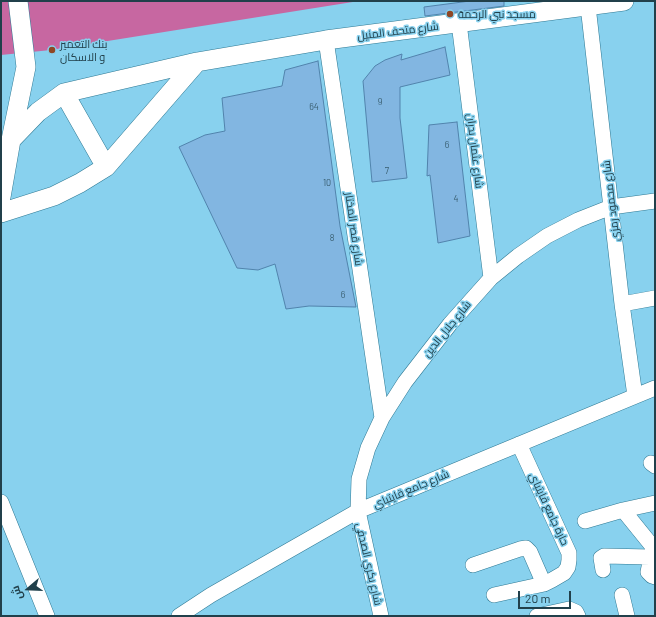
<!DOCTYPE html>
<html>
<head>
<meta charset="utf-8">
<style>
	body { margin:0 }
	#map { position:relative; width:656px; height:617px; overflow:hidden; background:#88d1ee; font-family:Barlow,Cairo,sans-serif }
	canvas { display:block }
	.frame { position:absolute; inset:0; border:2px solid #21404b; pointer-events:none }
	.north { position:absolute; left:8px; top:569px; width:40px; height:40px; -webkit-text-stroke:3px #88d1ee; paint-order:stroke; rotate:251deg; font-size:11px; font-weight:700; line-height:16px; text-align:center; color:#21404b }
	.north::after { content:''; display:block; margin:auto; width:14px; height:18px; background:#21404b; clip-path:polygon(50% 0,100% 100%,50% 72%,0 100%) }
	.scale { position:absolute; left:518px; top:591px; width:53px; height:18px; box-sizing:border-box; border:2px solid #21404b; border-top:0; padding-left:5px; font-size:12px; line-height:14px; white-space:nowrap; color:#21404b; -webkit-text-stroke:3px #88d1ee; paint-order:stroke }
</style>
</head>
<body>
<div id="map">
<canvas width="656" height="617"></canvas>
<div class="frame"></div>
<div class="north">ش</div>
<div class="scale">20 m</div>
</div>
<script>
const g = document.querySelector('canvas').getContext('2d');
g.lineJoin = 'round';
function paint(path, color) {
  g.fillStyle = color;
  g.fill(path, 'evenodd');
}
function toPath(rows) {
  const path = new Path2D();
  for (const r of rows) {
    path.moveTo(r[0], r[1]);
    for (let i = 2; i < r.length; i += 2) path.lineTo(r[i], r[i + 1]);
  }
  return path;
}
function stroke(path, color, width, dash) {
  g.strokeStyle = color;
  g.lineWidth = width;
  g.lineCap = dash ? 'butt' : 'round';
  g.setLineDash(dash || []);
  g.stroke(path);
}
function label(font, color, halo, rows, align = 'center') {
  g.font = font + ' Barlow,Cairo,sans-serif';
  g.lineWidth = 3;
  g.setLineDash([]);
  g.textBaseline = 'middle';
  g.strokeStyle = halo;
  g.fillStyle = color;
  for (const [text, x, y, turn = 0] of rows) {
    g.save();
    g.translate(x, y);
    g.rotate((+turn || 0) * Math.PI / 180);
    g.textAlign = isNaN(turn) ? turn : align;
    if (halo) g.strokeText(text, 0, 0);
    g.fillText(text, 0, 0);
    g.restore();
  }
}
paint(toPath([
	[1,1,359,1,51,50,1,55]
]), '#c767a1');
const building = toPath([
	[470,1,504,1,504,6,425,16,424,7,470,1],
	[445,47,450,75,400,87,400,118,407,178,372,182,363,81,375,66,385,60,402,54,401,60,445,47],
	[318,61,340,226,356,307,309,306,286,309,275,264,258,270,237,268,179,147,205,135,225,131,222,98,282,86,285,70,318,61],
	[457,122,470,236,438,243,430,175,427,176,429,125,457,122]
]);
paint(building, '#82b6e1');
stroke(building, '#5183ac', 1);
const minor = toPath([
	[588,6,622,304,635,396],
	[459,23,491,278],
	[326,40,382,418],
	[622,304,655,298],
	[651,463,655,466],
	[1,502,47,616],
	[623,510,653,547],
	[585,521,623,510,655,503],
	[653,548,648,572,652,576,655,577],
	[473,565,520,549,526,548,530,552,544,584],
	[603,570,601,558,604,556,650,557],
	[494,595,544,584,552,580,564,573,568,567,569,560,569,553,519,444],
	[622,595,627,616],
	[179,616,211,595,358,511,655,388],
	[381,616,358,511,359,479,368,448,382,418,405,382,450,324,491,278,518,256,547,236,578,220,611,207,655,201],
	[537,616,569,609,576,612,578,616]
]);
const tertiary = toPath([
	[64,93,106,167],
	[11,140,38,112,64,93,197,62,326,40,624,1],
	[1,197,11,140,26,67,18,1],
	[1,213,54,196,80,183,106,167,197,62]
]);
stroke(minor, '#2e7994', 16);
stroke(tertiary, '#2e7994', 20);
stroke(minor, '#fff', 15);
stroke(tertiary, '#fff', 19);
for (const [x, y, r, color] of [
	[450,14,4,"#8f4725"],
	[52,50,4,"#8f4725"]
]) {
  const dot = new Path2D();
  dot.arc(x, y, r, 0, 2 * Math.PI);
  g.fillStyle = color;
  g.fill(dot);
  stroke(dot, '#88d1ee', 1.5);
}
label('9px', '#395e70', null, [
	["9",380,102],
	["64",314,107],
	["6",447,145],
	["7",387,171],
	["10",327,183],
	["4",456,199],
	["8",332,238],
	["6",343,295]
]);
label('11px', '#21404b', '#88d1ee', [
	["مسجد نبي الرحمة",458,14],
	["بنك التعمير",60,44],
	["و الاسكان",60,57]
], 'left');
label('11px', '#21404b', '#88d1ee', [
	["شارع متحف المنيل",398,31,-7],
	["شارع عثمان بدران",475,151,83],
	["شارع محمود رمزي",611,201,-97],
	["شارع قصر المختار",354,229,82],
	["شارع جلال الدين",447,329,-51],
	["شارع جامع قايتباي",411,489,-23],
	["حارة جامع قايتباي",549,509,65],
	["شارع بكري الصدفي",369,564,77]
]);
</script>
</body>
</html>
